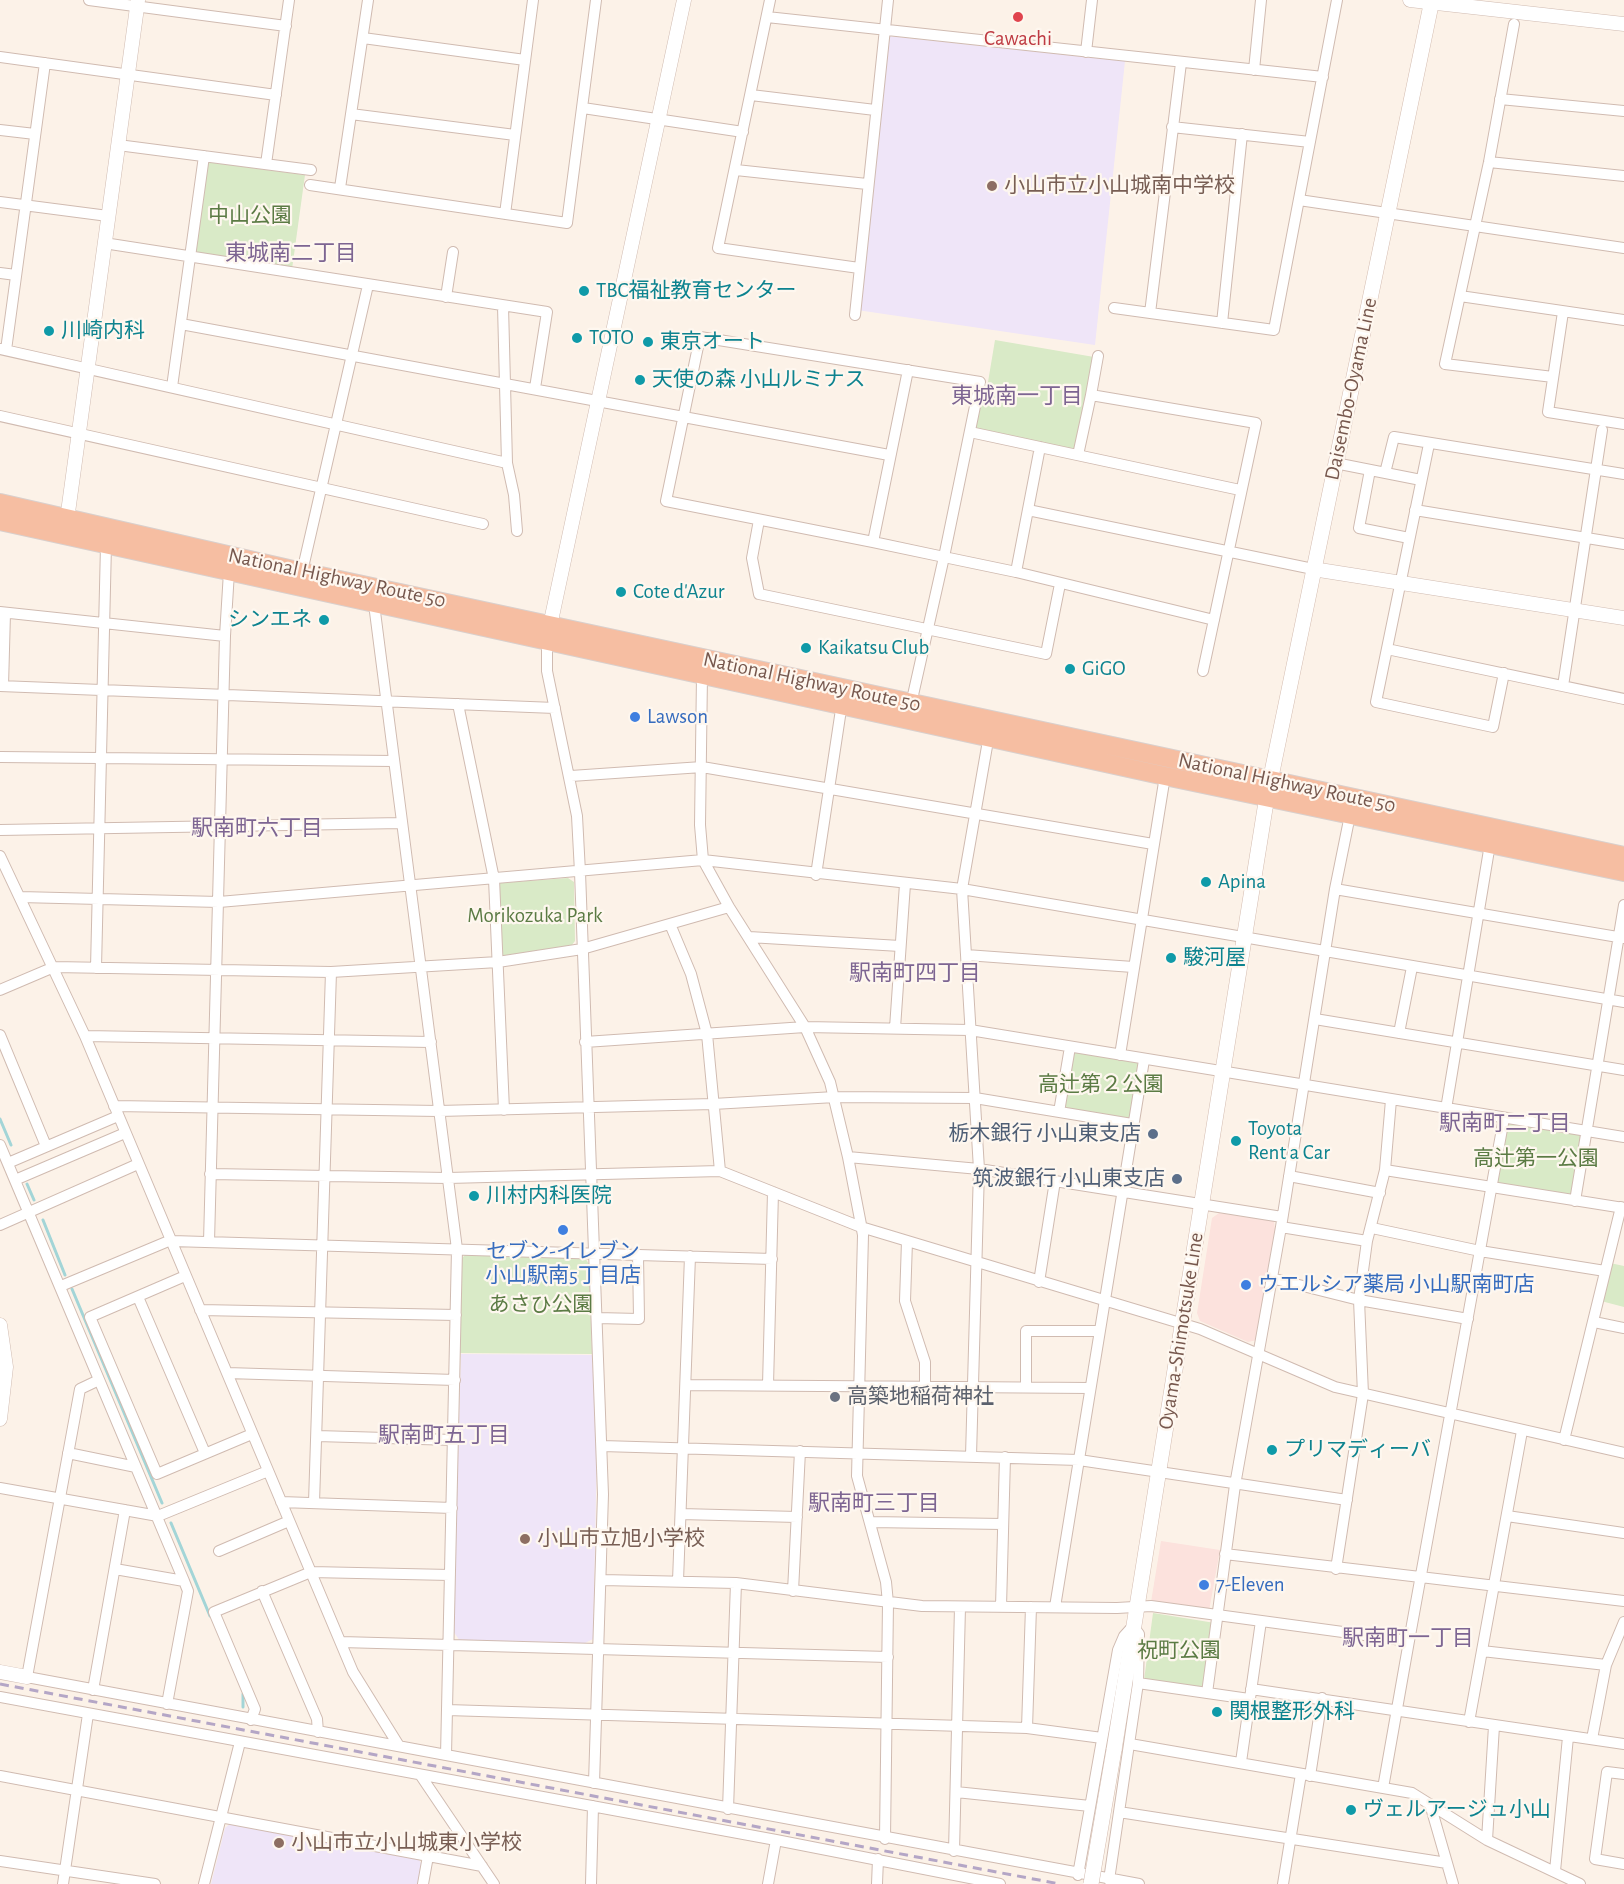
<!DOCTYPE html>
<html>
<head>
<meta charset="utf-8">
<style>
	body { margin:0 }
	canvas { display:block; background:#fcf2e8 }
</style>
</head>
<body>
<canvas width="1624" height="1884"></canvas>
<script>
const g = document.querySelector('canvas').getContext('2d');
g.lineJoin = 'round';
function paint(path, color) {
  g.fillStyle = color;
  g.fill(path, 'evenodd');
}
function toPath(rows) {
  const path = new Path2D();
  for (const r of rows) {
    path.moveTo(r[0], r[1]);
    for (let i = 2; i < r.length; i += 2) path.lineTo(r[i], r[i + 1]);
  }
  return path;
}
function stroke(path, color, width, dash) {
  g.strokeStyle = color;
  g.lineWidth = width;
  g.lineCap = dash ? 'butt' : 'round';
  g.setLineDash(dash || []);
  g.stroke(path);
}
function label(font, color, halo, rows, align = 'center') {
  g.font = font + ' "Alegreya Sans","Noto Sans JP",sans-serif';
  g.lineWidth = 4.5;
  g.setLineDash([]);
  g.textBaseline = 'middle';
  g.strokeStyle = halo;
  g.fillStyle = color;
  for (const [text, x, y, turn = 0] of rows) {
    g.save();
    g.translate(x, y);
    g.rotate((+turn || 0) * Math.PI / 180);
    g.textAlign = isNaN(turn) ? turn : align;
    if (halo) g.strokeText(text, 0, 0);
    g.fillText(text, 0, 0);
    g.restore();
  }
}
paint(toPath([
	[1219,1213,1274,1221,1275,1229,1257,1340,1248,1342,1200,1321,1197,1313,1212,1218],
	[1161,1541,1220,1550,1209,1611,1151,1602]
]), '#fce2dd');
paint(toPath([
	[888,36,1125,61,1095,345,857,310],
	[461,1354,592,1355,597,1446,593,1639,583,1644,460,1641,453,1631],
	[231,1823,418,1858,422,1865,419,1884,211,1884,225,1828]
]), '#efe5f8');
paint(toPath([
	[208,162,305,175,292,269,198,255,196,250],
	[995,340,1094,357,1076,450,975,428,984,385,988,382],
	[568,878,574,882,575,941,571,946,505,956,501,954,497,886,500,883],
	[1071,1049,1142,1061,1131,1122,1060,1110],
	[1505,1120,1585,1133,1574,1198,1495,1185],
	[466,1254,585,1258,589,1264,592,1354,459,1353,461,1259],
	[1610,1263,1624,1266,1624,1307,1601,1301],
	[1153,1613,1215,1623,1204,1688,1144,1680]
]), '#d9eac7');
stroke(toPath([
	[0,1119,11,1145],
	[27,1184,34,1200],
	[43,1220,65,1275],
	[72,1289,162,1503],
	[171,1523,210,1616],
	[243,1694,243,1707]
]), '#a3d5d7', 3);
const minor = toPath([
	[89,0,286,26],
	[770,0,718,248,859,268],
	[767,17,1323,77],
	[1514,24,1489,162,1445,364,1553,377],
	[363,38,525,60],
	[1086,52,1092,0],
	[0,57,276,95],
	[1254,70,1261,0],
	[751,95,875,110],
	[1500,99,1624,111],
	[583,108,743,132],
	[351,114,515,135],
	[1172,127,1310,142],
	[0,130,35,134],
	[118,145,311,170],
	[1489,162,1624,176],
	[266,164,289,0],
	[736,170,867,184],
	[310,185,567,223,596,0],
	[340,188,368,0],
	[1299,200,1624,248],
	[0,202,108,216],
	[505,214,533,0],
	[104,243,547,312,535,388],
	[0,273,16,275],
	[1460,296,1624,320],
	[446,297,453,252],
	[503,306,507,463,514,495,517,531],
	[1114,308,1274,330,1337,0],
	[1563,312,1548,412,1624,424],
	[1150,313,1181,63],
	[855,315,888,0],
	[1222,323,1242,134],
	[181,324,889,455],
	[0,349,507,463],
	[6,350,45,63],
	[172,387,204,156],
	[1091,395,1098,356],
	[0,416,483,524],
	[970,432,1240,490],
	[1429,444,1376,702,1493,727,1504,673],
	[1078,455,1091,395,1256,423,1203,671],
	[1335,463,1421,480],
	[1370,470,1359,528,1409,538],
	[1385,473,1394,437,1624,474],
	[1028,510,1313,569],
	[1415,510,1624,544],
	[759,520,752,558,759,594,1046,654,1060,584],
	[873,542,908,370],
	[302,572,368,285],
	[1016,572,1040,447],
	[374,604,457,1249,446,1755],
	[0,612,225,636],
	[547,642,547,671,577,816,580,872,603,1494,594,1783],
	[1387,649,1624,699],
	[702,675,700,825,703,860,729,907,805,1027,830,1082,848,1157,863,1235,857,1476,886,1582,888,1603,885,1839],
	[0,686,555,708],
	[3,686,5,613],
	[1563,686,1602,430],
	[458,704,494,879,504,1110],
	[911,704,944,557,980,382,700,337,666,501,873,542,944,557,1016,572,1214,620],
	[0,757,394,761],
	[571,776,702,767,1153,844],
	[0,830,402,823],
	[0,856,85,1036,353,1672,399,1746],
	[816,875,842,703],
	[1335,889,1624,938],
	[20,897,219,902,703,860,962,889,1624,1002],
	[670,924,691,974,707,1034,720,1171],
	[749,937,900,946],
	[966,955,1133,967],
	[96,968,106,545],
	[0,990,54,967,331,972,498,962,582,949,729,907],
	[1315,1019,1624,1070],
	[895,1028,905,884],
	[1399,1033,1412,967],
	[0,1035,46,1146],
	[85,1036,431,1042],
	[585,1042,805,1027,970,1030,1624,1137],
	[1120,1055,1165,776],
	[114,1106,439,1111,713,1104,835,1097,975,1098,1132,1124],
	[1446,1109,1490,844],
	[1059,1112,1070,1047],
	[0,1145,184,1581],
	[848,1157,979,1169,1282,1217],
	[8,1163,118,1116],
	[1385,1170,1624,1208],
	[210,1174,448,1178,720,1171,861,1227,1200,1329,1335,1387,1624,1453],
	[1289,1176,1380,1193],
	[15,1180,125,1133],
	[1575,1201,1624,905],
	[0,1225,138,1164],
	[1281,1227,1367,1241],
	[1372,1228,1480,1251,1605,1271],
	[172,1241,772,1259],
	[907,1241,905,1301,925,1362,925,1386],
	[209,1242,225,636,229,572],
	[185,1276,90,1317,157,1474,252,1434],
	[1271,1278,1359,1300,1468,1319],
	[1039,1282,1055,1181],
	[61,1286,171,1240],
	[138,1297,205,1453],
	[200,1310,456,1315],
	[597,1318,639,1319,638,1255],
	[1594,1322,1624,1328],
	[227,1373,455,1380],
	[99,1380,80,1389,27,1677,1139,1884],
	[686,1385,1090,1388],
	[768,1385,773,1192],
	[1026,1386,1026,1331,1099,1331],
	[317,1436,454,1440],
	[1564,1440,1621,1207],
	[602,1446,1079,1460,1347,1500],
	[68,1453,136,1467],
	[971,1456,979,1169,962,889,989,735],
	[0,1488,158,1516,268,1471],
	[281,1502,452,1508],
	[314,1503,331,972],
	[681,1514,797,1517],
	[1507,1516,1624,1533],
	[870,1522,1003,1524],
	[219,1551,289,1521],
	[1225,1554,1624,1601],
	[115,1569,184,1581,188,1591,167,1704],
	[1336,1569,1363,1394,1359,1300,1367,1241,1385,1170,1391,1100],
	[602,1580,736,1583,922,1606,1117,1608,1151,1606,1409,1641,1504,1118],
	[678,1581,690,1256],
	[262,1591,317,1719,318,1732],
	[793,1591,800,1451],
	[1001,1607,1005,1457],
	[1055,1607,1144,1060],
	[341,1642,888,1657],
	[1482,1651,1606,1665],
	[1138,1683,1249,1699],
	[1251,1689,1624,1744],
	[93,1690,125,1510],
	[1207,1693,1235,1485,1281,1227,1335,889,1350,815],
	[0,1697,776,1840,1000,1884],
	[447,1710,1027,1728,1102,1738],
	[251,1720,255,1709,214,1612,311,1572,450,1575],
	[1469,1722,1522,1431],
	[1027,1728,1031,1607],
	[1592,1739,1606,1665,1624,1622],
	[1130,1744,1412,1793,1487,1840,1580,1884],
	[1241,1762,1261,1621],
	[1624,1774,1607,1772,1595,1859,1624,1864],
	[0,1776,482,1866],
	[421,1776,494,1884],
	[1310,1776,1322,1698],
	[1383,1788,1409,1641],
	[956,1792,1090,1806],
	[1430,1804,1453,1884],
	[728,1809,736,1583],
	[1119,1812,1447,1863],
	[1487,1840,1494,1726],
	[954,1851,960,1607],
	[0,1861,155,1884],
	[1555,1871,1568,1737],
	[1078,1875,1118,1650,1124,1636,1133,1626,1139,1634,1138,1683,1109,1880],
	[63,1884,88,1714],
	[204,1884,240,1742],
	[423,1884,428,1856],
	[591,1884,593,1806],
	[768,1884,776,1840],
	[877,1884,878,1859],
	[1283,1884,1301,1774]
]);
const tertiary = toPath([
	[1410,0,1624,24],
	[66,527,138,0],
	[1313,569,1624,618],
	[548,635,684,0],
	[0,1325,6,1367,0,1419],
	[0,1672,27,1677]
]);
const secondary = toPath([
	[1114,1750,1267,796,1432,0]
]);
const trunk = toPath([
	[0,503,302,572,1624,856],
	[0,521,1165,776,1624,872]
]);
stroke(minor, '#d0bbb1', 12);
stroke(tertiary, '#d0bbb1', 15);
stroke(secondary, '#d3bbaf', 16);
stroke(trunk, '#d9d0cd', 20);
stroke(minor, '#fff', 10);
stroke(tertiary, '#fff', 14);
stroke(secondary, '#fff', 15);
stroke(trunk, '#f6bea2', 18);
stroke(toPath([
	[0,1684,1060,1884]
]), '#b4a6c6', 3, [9, 6]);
const secondaryBridge = toPath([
	[1091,1884,1114,1750]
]);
stroke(secondaryBridge, '#d3bbaf', 16, []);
stroke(secondaryBridge, '#fff', 15);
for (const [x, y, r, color] of [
	[1018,17,6,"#e0444e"],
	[992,186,6,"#8d6e63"],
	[584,291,6,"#0f9aa8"],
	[49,331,6,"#0f9aa8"],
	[577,338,6,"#0f9aa8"],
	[648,342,6,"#0f9aa8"],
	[640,380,6,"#0f9aa8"],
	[621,592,6,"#0f9aa8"],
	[324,620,6,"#0f9aa8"],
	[806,648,6,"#0f9aa8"],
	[1070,669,6,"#0f9aa8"],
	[635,717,6,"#3f7fe0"],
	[1206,882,6,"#0f9aa8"],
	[1171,958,6,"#0f9aa8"],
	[1153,1134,6,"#5c6f8a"],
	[1236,1141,6,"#0f9aa8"],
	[1177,1179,6,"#5c6f8a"],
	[474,1196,6,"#0f9aa8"],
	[563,1230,6,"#3f7fe0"],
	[1246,1285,6,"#3f7fe0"],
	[835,1397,6,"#6b7280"],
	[1272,1450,6,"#0f9aa8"],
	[525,1539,6,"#8d6e63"],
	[1204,1585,6,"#3f7fe0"],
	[1217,1712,6,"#0f9aa8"],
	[1351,1810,6,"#0f9aa8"],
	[279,1843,6,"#8d6e63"]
]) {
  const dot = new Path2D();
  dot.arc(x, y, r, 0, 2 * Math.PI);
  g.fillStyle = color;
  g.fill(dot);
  stroke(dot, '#fef7ef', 2);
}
label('21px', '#be3a42', '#fef7ef', [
	["Cawachi",1018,39]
]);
label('21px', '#785e54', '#fef7ef', [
	["小山市立小山城南中学校",1004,186],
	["小山市立旭小学校",537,1539],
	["小山市立小山城東小学校",291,1843]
], 'left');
label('21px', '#5b7b44', '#fef7ef', [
	["中山公園",250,216],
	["Morikozuka Park",535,916],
	["高辻第２公園",1101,1085],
	["高辻第一公園",1536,1159],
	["あさひ公園",541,1305],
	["祝町公園",1179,1651]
]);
label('21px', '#0d838f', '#fef7ef', [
	["TBC福祉教育センター",596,291],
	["川崎内科",61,331],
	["TOTO",589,338],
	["東京オート",660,342],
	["天使の森 小山ルミナス",652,380],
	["Cote d'Azur",633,592],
	["シンエネ",312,620,"right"],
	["Kaikatsu Club",818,648],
	["GiGO",1082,669],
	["Apina",1218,882],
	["駿河屋",1183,958],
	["Toyota",1248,1129],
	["Rent a Car",1248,1153],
	["川村内科医院",486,1196],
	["プリマディーバ",1284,1450],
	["関根整形外科",1229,1712],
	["ヴェルアージュ小山",1363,1810]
], 'left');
label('21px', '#76574d', '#fef7ef', [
	["Daisembo-Oyama Line",1351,389,-78],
	["National Highway Route 50",337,578,12],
	["National Highway Route 50",812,682,12],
	["National Highway Route 50",1287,783,12],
	["Oyama-Shimotsuke Line",1181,1331,-81]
]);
label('21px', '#366cbe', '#fef7ef', [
	["Lawson",647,717],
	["セブン-イレブン",563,1252,"center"],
	["小山駅南5丁目店",563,1276,"center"],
	["ウエルシア薬局 小山駅南町店",1258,1285],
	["7-Eleven",1216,1585]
], 'left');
label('21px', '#4e5e75', '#fef7ef', [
	["栃木銀行 小山東支店",1141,1134],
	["筑波銀行 小山東支店",1165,1179]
], 'right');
label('21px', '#5b616d', '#fef7ef', [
	["高築地稲荷神社",847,1397]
], 'left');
label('22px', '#7d6592', '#fef7ef', [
	["東城南二丁目",291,253],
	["東城南一丁目",1017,396],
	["駅南町六丁目",257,828],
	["駅南町四丁目",915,973],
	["駅南町二丁目",1505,1123],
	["駅南町五丁目",444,1435],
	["駅南町三丁目",874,1503],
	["駅南町一丁目",1408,1638]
]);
</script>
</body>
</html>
